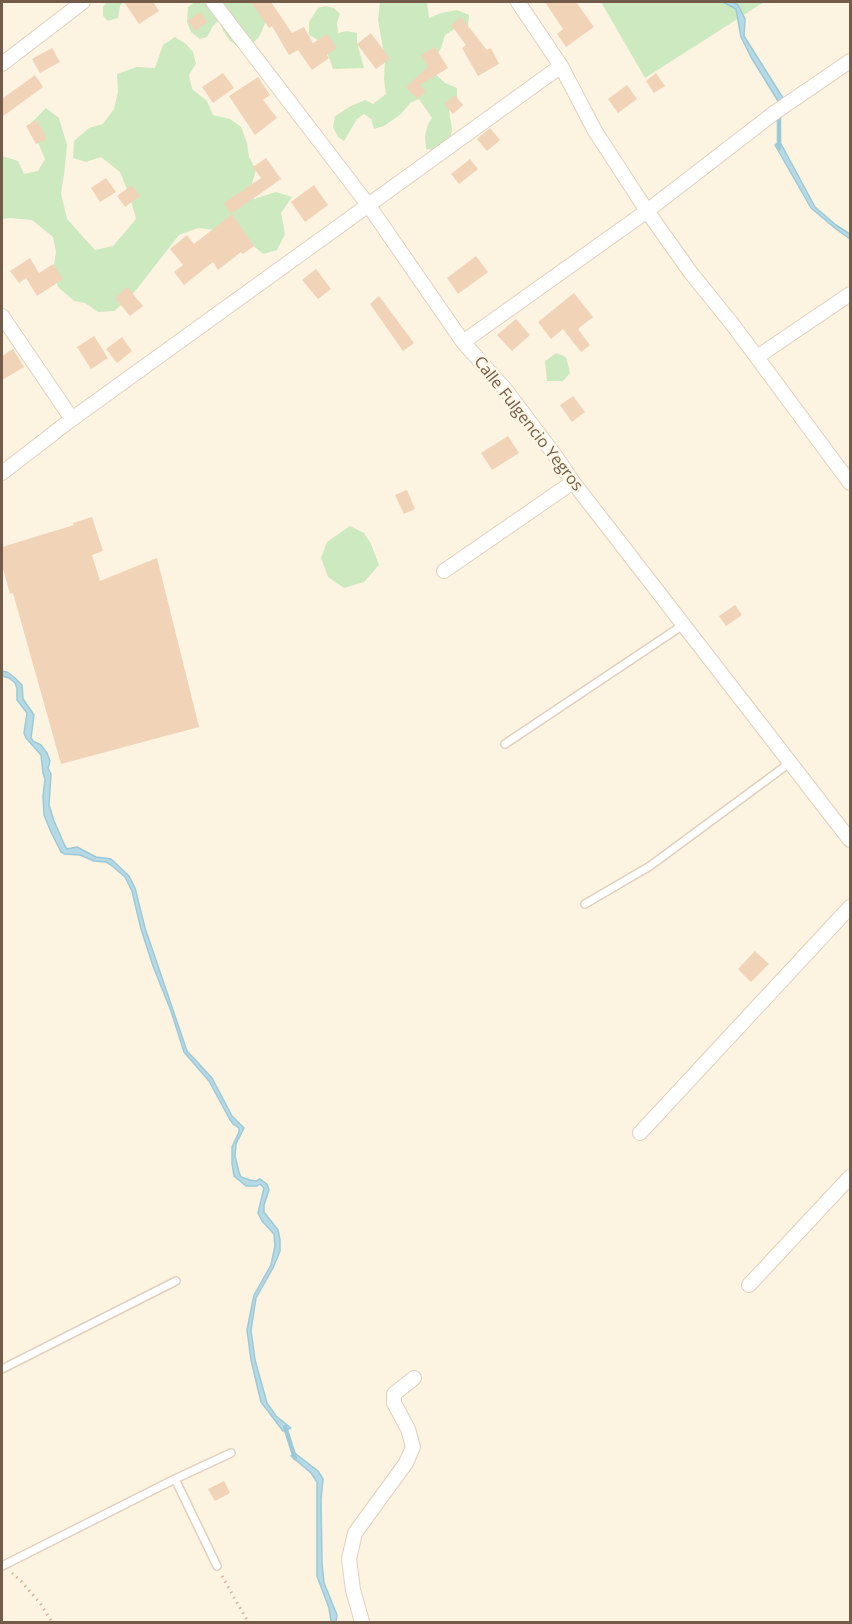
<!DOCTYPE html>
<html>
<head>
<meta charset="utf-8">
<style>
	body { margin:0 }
	#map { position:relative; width:852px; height:1624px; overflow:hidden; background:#fcf3e0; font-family:"Open Sans",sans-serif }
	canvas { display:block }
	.frame { position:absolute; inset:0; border:3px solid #725b48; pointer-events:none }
</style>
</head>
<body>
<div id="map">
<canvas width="852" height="1624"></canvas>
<div class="frame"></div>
</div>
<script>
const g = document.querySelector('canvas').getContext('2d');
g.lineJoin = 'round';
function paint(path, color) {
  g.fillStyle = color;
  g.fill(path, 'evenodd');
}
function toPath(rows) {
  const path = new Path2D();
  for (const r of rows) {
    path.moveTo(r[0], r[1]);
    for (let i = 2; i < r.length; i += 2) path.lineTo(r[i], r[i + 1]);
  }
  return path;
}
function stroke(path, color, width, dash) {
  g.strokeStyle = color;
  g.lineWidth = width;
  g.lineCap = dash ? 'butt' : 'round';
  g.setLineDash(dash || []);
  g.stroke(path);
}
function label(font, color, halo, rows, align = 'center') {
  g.font = font + ' "Open Sans",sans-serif';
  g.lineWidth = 4.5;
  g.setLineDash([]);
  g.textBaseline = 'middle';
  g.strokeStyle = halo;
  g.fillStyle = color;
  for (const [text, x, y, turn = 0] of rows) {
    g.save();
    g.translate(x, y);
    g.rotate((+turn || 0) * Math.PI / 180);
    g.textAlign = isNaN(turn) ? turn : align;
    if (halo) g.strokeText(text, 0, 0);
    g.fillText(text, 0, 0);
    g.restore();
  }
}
paint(toPath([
	[107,2,123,2,120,6,118,18,108,21,103,16,103,7],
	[195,2,261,2,266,21,259,37,250,46,239,47,230,41,223,31,220,19,213,26,207,37,200,39,191,32,187,22,188,7],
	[380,2,427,2,429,18,441,13,457,10,469,15,468,26,456,28,445,35,441,48,433,61,431,70,445,83,457,88,457,99,449,110,452,129,450,142,443,151,426,149,425,136,428,124,432,118,419,99,410,103,401,114,384,126,374,129,371,119,364,114,357,119,344,141,338,137,333,127,335,116,351,106,365,100,373,104,386,94,384,79,385,60,378,20],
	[601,2,764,2,645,78],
	[326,6,334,8,340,14,337,23,338,33,347,31,357,33,357,42,364,68,333,69,326,49,318,40,309,35,309,22,318,8],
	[175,37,186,44,193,52,196,64,189,75,192,89,207,101,213,115,230,119,241,127,247,143,249,157,256,170,251,187,254,199,276,192,292,197,281,213,285,234,277,250,263,254,242,236,224,231,198,228,179,235,129,299,114,311,98,312,85,303,74,301,58,287,53,271,56,252,53,237,32,220,11,218,2,219,2,156,18,161,24,174,38,171,45,159,30,124,46,108,59,118,67,145,64,175,61,193,67,219,95,250,113,246,136,219,130,197,120,172,101,157,86,162,73,158,74,141,89,128,103,124,114,109,118,92,117,74,137,67,155,68,163,45],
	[556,353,566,357,570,373,563,381,547,381,545,361],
	[350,526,364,533,371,544,379,565,364,582,344,588,328,577,321,558,327,542]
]), '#cde9c0');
const water = toPath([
	[723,2,732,2,738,5,745,19,744,36,783,98,778,101,751,57,741,37,736,9,723,2],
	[780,142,815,207,836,225,850,234,850,239,836,229,811,208,775,145,780,142],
	[2,671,7,672,14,677,22,685,23,699,34,715,31,738,33,741,41,745,47,753,50,761,48,768,51,774,49,805,54,821,65,846,67,849,77,847,96,857,111,859,129,876,135,888,145,928,187,1051,212,1078,232,1116,244,1128,236,1144,235,1156,239,1172,241,1177,250,1180,256,1181,260,1179,267,1184,269,1190,264,1205,264,1212,278,1230,280,1240,280,1251,273,1268,256,1298,251,1330,255,1360,267,1403,276,1416,291,1428,283,1431,261,1402,251,1360,247,1330,254,1295,271,1265,275,1246,274,1234,262,1221,258,1213,264,1188,260,1184,257,1186,246,1186,234,1176,232,1164,232,1147,239,1132,239,1128,233,1124,229,1118,209,1081,184,1052,171,1011,153,966,141,929,132,891,125,877,111,865,106,862,94,861,80,855,65,854,61,852,51,832,44,815,43,796,45,779,43,773,41,755,26,738,24,733,27,713,17,700,17,688,15,683,9,678,2,676,2,671],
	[296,1454,318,1471,323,1479,321,1499,322,1563,324,1583,337,1615,336,1622,331,1622,329,1608,317,1576,317,1482,311,1473,291,1456,296,1454]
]);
paint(water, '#b6dae5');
stroke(water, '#9cc9d7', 1.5);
stroke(toPath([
	[779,112,779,148],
	[285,1427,295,1458]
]), '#9cc9d7', 4.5);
paint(toPath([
	[124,2,153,2,159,11,139,24],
	[251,2,271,2,292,33,304,27,313,43,327,34,337,48,327,55,329,58,312,70,298,50,289,55,272,26,269,28],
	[545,2,576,2,594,27,566,47,557,34,563,29],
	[200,12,207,22,195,31,188,21],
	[461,17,487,50,491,48,499,64,478,76,462,48,466,45,451,25],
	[371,33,390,59,376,69,357,44],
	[435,47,448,68,420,85,426,91,417,99,406,87,428,67,421,55],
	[52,48,60,62,40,73,32,59],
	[223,73,234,88,213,103,202,87],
	[656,73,665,86,654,93,646,81],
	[35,75,43,87,2,117,2,99],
	[258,77,270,95,263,100,277,118,255,135,229,96],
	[627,85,637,99,618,113,608,99],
	[455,95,463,105,453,114,444,104],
	[37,120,47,139,36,144,26,126],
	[490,128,500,140,487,151,477,139],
	[266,158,281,179,231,214,224,203,261,178,253,167],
	[470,159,478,169,459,184,451,174],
	[106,178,116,192,100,202,91,188],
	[132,185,140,196,125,207,117,196],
	[314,185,328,205,305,222,291,202],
	[232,214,254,246,243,254,241,252,218,270,213,262,184,285,174,272,183,265,170,249,187,235,194,244],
	[476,256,488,272,458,294,447,278],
	[30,258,39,273,53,264,63,279,37,296,26,278,19,283,10,271],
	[316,269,331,289,318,299,302,280],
	[127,287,143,306,130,316,115,298],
	[574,293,593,317,578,329,590,345,581,352,563,329,551,339,538,322],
	[379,296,414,343,403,351,370,304],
	[516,319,530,335,512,351,497,335],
	[94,336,108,358,91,369,77,347],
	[122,337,132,351,117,363,106,349],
	[13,349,24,367,2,380,2,356],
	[573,396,585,412,572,422,560,405],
	[508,436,519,453,492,470,481,453],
	[407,490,415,509,404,514,395,495],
	[92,517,103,551,92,555,100,581,157,558,199,727,61,764,13,593,10,594,2,565,2,547,74,525,73,523],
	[735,605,742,615,726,626,719,616],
	[755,951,769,964,751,982,738,969],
	[224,1481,230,1493,215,1501,208,1489]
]), '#f1d3b8');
const lane = toPath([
	[505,744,683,625],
	[585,904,650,866,791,762],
	[2,1369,176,1281],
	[175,1479,217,1566],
	[2,1566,175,1479,231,1453]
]);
const street = toPath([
	[213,2,369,206,463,342,505,389,554,454,573,482,850,840],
	[518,2,561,66,595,131,647,211,691,273,733,325,850,483],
	[2,64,83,2],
	[2,316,72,419],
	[463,342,647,211,774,113,850,61],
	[757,357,850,294],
	[2,473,72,419,561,66],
	[444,571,573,482],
	[640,1133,850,907],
	[749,1285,850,1177],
	[362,1622,353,1590,349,1559,355,1533,406,1463,413,1447,408,1429,394,1403,394,1394,414,1378]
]);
stroke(lane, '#e0d0bd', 10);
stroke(street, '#e0d0bd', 16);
stroke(toPath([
	[12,1573,21,1581,40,1603,52,1622],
	[222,1576,248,1622]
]), '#d5b79c', 3, [1.5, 4.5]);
stroke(lane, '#fff', 7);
stroke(street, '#fff', 14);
label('16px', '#725b48', '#fff7e6', [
	["Calle Fulgencio Yegros",528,424,52]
]);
</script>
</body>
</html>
